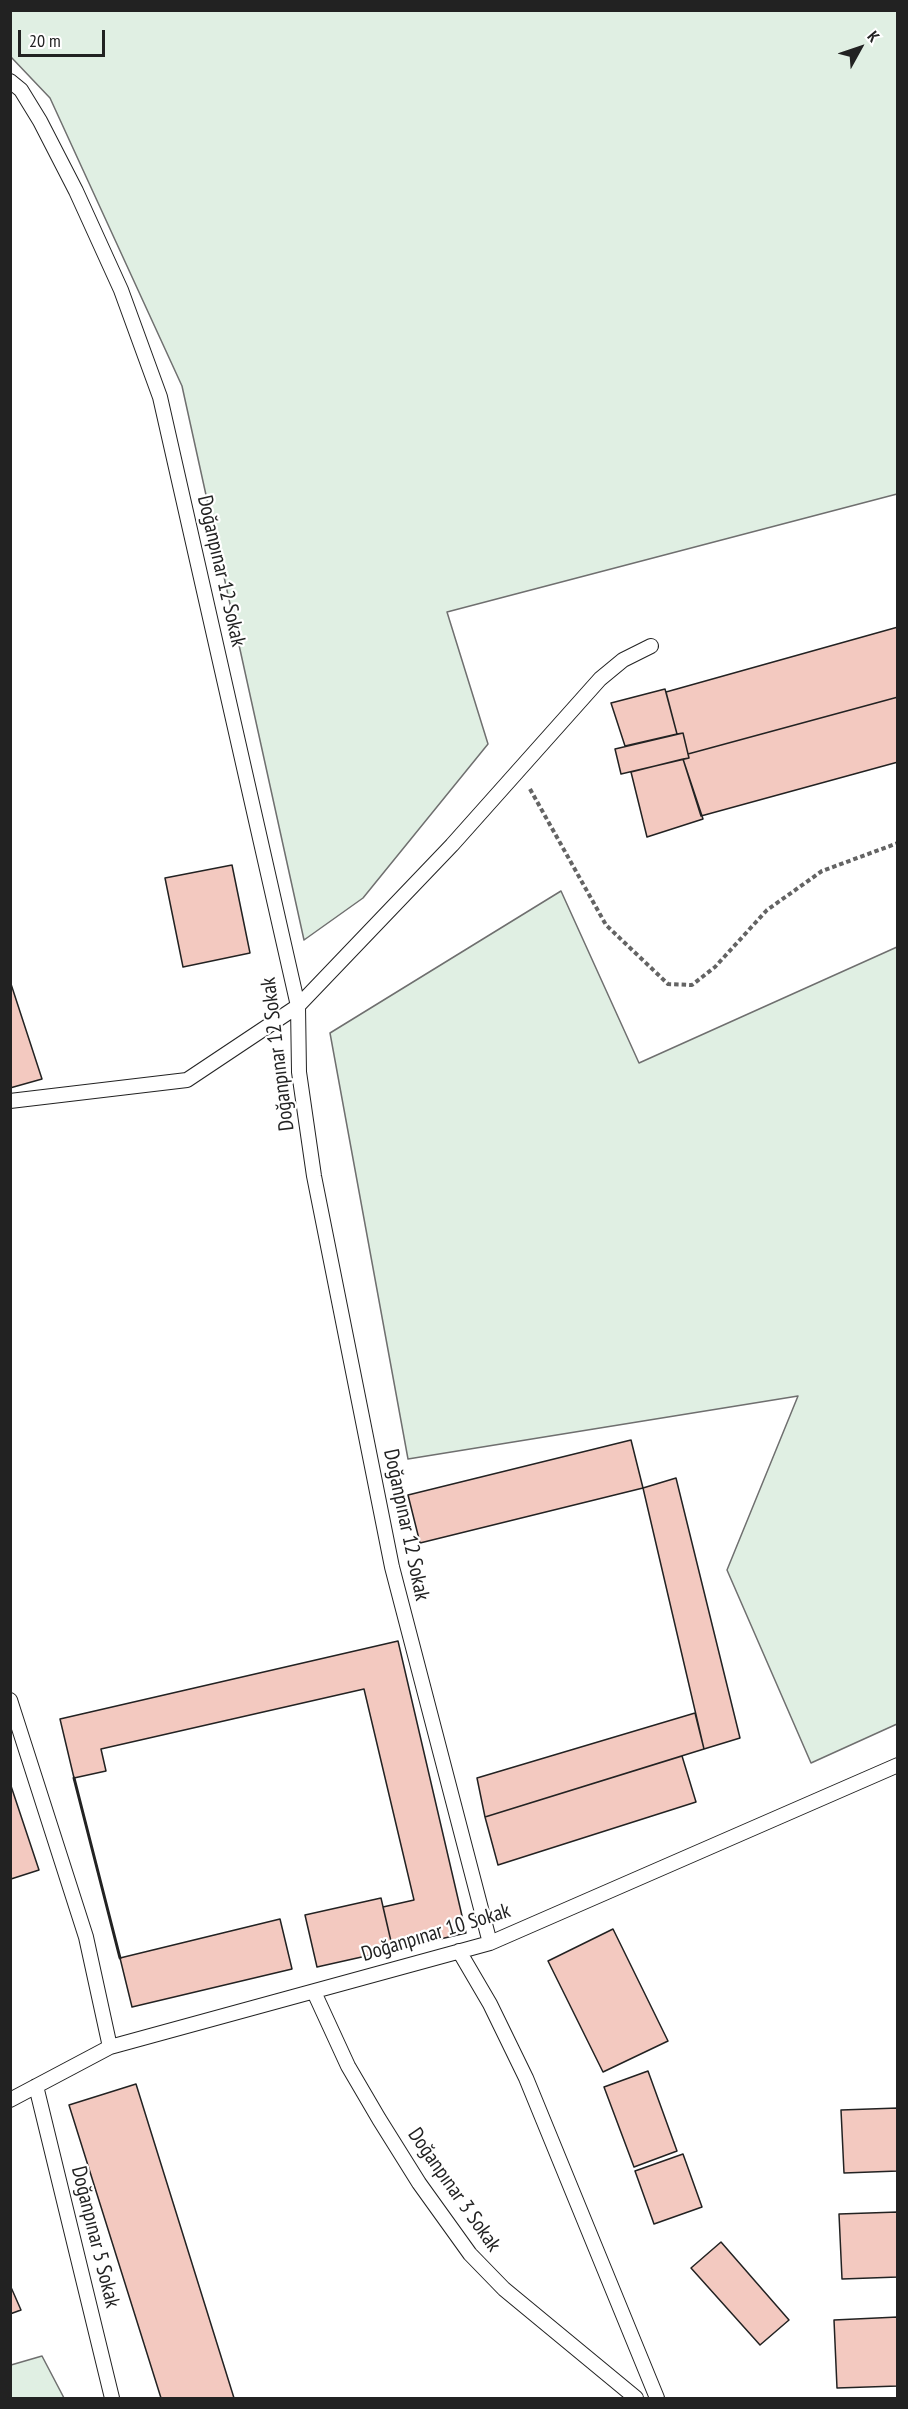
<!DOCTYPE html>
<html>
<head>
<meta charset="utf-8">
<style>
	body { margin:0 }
	#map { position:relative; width:908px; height:2409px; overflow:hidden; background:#fff; font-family:"PT Sans Narrow",sans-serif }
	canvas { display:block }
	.frame { position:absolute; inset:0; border:12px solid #222; pointer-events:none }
	.north { position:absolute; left:830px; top:18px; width:60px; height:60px; -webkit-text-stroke:4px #fff; paint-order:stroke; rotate:50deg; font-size:16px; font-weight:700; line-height:24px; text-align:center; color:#222 }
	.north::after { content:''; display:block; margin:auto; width:21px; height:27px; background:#222; clip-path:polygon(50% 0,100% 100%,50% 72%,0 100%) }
	.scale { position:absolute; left:18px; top:30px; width:87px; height:27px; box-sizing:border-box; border:3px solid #222; border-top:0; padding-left:8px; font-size:18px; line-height:21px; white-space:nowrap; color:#222; -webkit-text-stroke:4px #fff; paint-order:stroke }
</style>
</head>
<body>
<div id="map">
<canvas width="908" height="2409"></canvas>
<div class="frame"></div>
<div class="north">K</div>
<div class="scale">20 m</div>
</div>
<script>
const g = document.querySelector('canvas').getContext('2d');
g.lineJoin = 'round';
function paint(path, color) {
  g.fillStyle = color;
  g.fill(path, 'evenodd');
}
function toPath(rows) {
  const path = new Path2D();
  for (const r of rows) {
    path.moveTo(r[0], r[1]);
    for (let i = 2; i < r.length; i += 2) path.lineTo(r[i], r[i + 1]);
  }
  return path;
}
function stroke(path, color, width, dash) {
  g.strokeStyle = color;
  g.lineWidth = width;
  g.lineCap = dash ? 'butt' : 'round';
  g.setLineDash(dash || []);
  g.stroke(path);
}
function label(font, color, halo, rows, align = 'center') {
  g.font = font + ' "PT Sans Narrow",sans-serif';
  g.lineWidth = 4.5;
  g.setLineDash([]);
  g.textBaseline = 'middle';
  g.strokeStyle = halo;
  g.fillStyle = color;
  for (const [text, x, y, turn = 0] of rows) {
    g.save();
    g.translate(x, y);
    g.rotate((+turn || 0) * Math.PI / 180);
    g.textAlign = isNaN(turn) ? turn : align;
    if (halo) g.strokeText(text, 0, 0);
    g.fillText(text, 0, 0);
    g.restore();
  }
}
const green = toPath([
	[11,10,897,11,897,494,447,612,488,744,363,898,304,940,182,386,50,98,11,57,11,10],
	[561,891,639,1063,897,947,897,1724,811,1763,727,1570,798,1396,408,1459,330,1033,561,891],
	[42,2356,64,2398,11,2398,11,2365,42,2356]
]);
paint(green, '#e0efe3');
stroke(green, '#6f6f6f', 1.5);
const building = toPath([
	[898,627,898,697,688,754,683,733,677,734,666,692,898,627],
	[665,689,677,734,625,746,611,703,665,689],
	[898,697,898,762,701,816,683,759,689,758,688,754,898,697],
	[683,733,689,758,621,774,615,749,683,733],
	[683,759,703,819,647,837,631,772,683,759],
	[232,865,250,953,183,967,165,878,232,865],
	[10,981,42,1079,10,1088,10,981],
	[631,1440,643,1488,420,1543,408,1495,631,1440],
	[676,1478,740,1738,704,1749,643,1488,676,1478],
	[398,1641,466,1933,393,1950,383,1907,414,1900,364,1689,101,1749,106,1771,74,1778,60,1719,398,1641],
	[695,1713,704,1749,485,1817,477,1778,695,1713],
	[682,1756,696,1802,498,1865,485,1817,682,1756],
	[10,1783,39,1870,11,1879,10,1878,10,1783],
	[381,1898,393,1950,317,1967,305,1915,381,1898],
	[280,1919,292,1969,132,2007,120,1958,280,1919],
	[613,1929,668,2041,603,2072,548,1961,613,1929],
	[648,2071,677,2151,634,2167,604,2087,648,2071],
	[136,2084,234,2398,161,2398,69,2105,136,2084],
	[898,2108,898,2171,844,2173,841,2110,898,2108],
	[683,2154,702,2207,654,2224,635,2171,683,2154],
	[898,2212,898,2277,842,2279,839,2214,898,2212],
	[721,2242,789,2320,760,2345,691,2268,721,2242],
	[10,2285,21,2310,10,2314,10,2285],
	[898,2317,898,2386,837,2388,834,2320,898,2317]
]);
paint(building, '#f3c9c0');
stroke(building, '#222', 1.5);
const service = toPath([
	[10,81,21,90,40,121,76,191,121,290,160,397,298,1006,299,1072,314,1176,392,1567,490,1943],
	[10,1101,187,1080,298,1006,452,845,600,679,623,660,651,646],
	[10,1700,86,1937,110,2047],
	[459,1951,490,2004,526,2078,657,2398],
	[314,1992,348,2066,379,2119,419,2183,470,2254,504,2289,636,2398],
	[36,2086,112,2398],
	[10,2100,110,2047,490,1943,898,1765]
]);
stroke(service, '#222', 16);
stroke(toPath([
	[530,789,606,925,668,984,692,985,715,967,767,910,822,871,898,843]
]), '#646464', 4, [4.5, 3]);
stroke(service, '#fff', 14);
stroke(toPath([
	[74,1778,120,1958]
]), '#222', 3);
label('21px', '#222', '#fff', [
	["Doğanpınar 12 Sokak",221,571,77],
	["Doğanpınar 12 Sokak",278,1054,-97],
	["Doğanpınar 12 Sokak",406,1525,78],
	["Doğanpınar 10 Sokak",436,1933,-17],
	["Doğanpınar 3 Sokak",454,2190,55],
	["Doğanpınar 5 Sokak",95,2237,76]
]);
</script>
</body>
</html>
